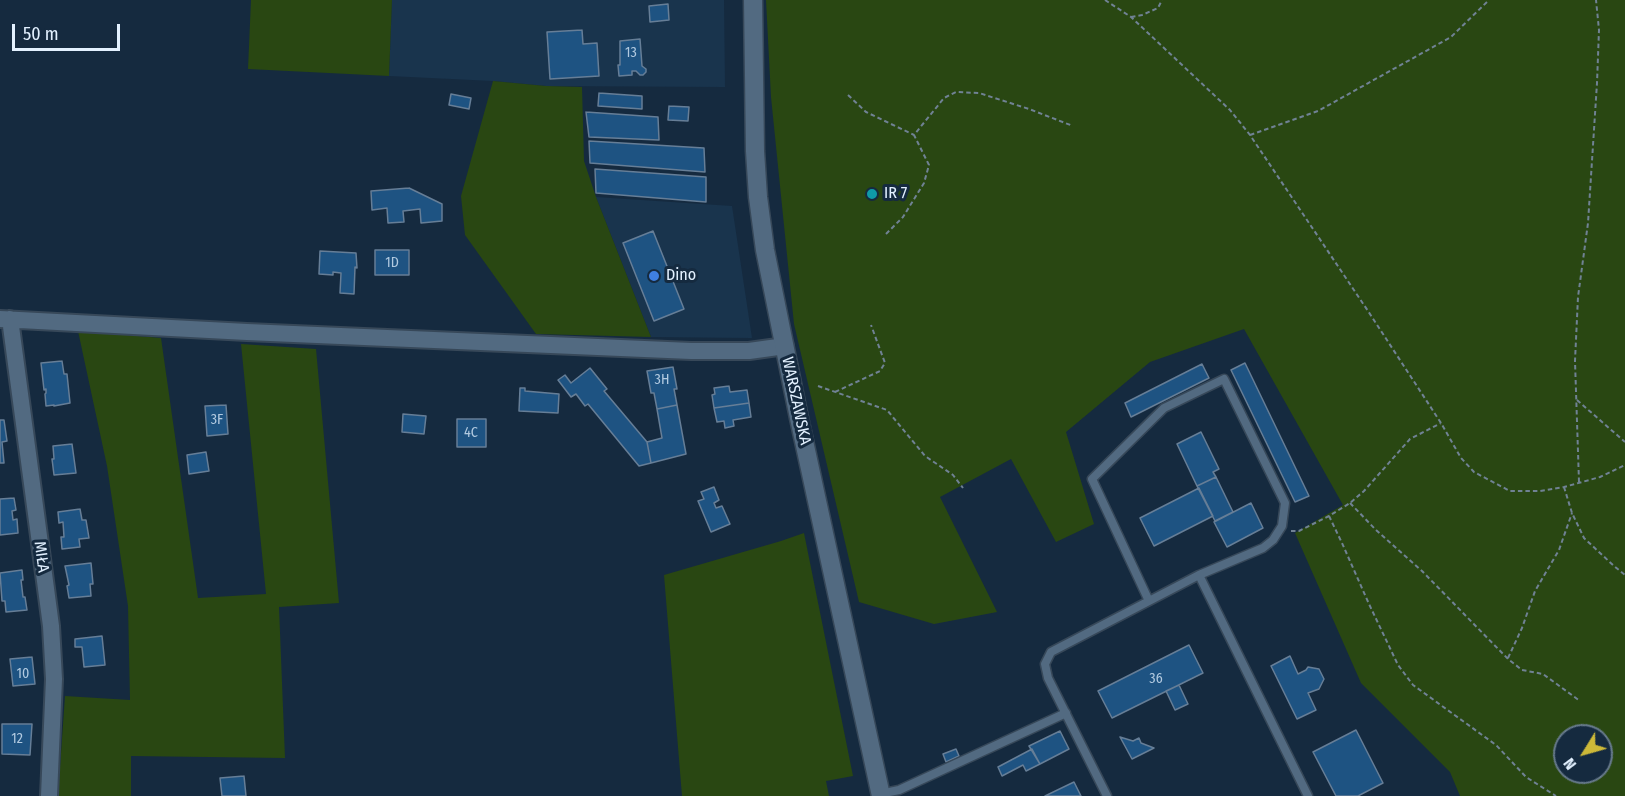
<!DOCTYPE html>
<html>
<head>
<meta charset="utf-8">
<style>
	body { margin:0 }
	#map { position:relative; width:1625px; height:796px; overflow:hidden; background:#152a3f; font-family:"Fira Sans Condensed",sans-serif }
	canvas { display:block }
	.north { position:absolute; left:1553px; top:724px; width:60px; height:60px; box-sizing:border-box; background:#152a3f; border:2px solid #677a8c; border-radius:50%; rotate:233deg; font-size:16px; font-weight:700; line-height:24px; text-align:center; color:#e3f1ff }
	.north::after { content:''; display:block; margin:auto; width:21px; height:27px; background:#cdb938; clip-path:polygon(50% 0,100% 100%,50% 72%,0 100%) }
	.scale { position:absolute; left:12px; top:24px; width:108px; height:27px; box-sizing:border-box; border:3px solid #e3f1ff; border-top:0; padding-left:8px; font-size:18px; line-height:21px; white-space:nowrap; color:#e3f1ff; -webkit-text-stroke:4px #152a3f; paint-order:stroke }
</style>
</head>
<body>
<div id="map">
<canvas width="1625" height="796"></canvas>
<div class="north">N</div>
<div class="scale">50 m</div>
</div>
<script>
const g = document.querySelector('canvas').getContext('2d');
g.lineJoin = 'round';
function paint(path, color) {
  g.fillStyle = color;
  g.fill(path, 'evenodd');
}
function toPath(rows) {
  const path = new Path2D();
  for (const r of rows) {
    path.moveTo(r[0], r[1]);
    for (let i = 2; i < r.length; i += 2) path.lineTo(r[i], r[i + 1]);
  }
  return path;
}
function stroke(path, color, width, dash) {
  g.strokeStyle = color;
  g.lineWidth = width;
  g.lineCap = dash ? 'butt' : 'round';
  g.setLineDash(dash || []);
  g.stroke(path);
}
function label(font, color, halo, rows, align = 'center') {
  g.font = font + ' "Fira Sans Condensed",sans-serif';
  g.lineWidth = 6;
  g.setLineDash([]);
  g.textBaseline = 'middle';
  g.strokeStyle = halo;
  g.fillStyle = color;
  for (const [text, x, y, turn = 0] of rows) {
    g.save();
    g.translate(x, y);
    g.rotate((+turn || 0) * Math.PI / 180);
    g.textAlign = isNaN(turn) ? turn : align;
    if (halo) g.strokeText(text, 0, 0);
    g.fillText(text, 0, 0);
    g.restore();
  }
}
paint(toPath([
	[392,0,724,0,725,87,546,86,493,81,389,76],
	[596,197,732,206,752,338,651,337]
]), '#19344d');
paint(toPath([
	[251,0,392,0,389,76,248,69],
	[766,0,1625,0,1625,796,1460,796,1450,772,1361,683,1295,533,1343,505,1244,329,1150,362,1066,432,1094,524,1056,542,1011,459,940,497,997,612,934,624,859,602,794,324,771,97],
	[1565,736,1601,736,1601,772,1565,772],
	[493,81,546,86,582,87,584,161,596,197,651,337,536,334,465,235,461,196],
	[78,331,161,338,198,598,266,594,241,344,316,349,339,603,279,607,285,758,131,756,131,796,58,796,65,696,130,700,128,606,107,466],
	[804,533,853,776,826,781,829,796,682,796,664,575,781,541]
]), '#294712');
const building = toPath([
	[668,4,669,20,650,22,649,6,668,4],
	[582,30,583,44,597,43,599,76,550,79,547,32,582,30],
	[640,39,642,66,646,69,646,72,643,75,640,75,636,71,632,71,632,75,619,76,618,65,620,65,620,41,640,39],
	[599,93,642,96,642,109,598,106,599,93],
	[451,94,471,98,469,109,449,105,451,94],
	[669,106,689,107,688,121,668,120,669,106],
	[586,112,658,117,659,140,589,137,586,112],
	[589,141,704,148,705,172,590,163,589,141],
	[595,169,706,177,706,202,596,193,595,169],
	[409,188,442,204,442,221,421,223,420,209,403,211,404,222,388,223,387,208,372,210,371,191,409,188],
	[653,231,684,309,654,321,623,243,653,231],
	[375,250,409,250,409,275,375,275,375,250],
	[320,251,356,253,357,268,355,267,354,294,340,293,341,273,333,272,333,275,319,274,320,251],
	[62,361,64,374,67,374,70,403,54,406,54,405,46,406,45,394,46,393,46,389,44,390,41,363,62,361],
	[1245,363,1309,496,1295,502,1231,370,1245,363],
	[1202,364,1209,378,1131,417,1125,403,1202,364],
	[673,367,677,389,674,389,677,405,657,409,654,393,651,393,647,371,673,367],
	[590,368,607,389,604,391,647,442,651,463,639,466,588,404,585,406,576,394,571,397,558,380,565,375,571,383,590,368],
	[729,386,730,392,747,390,749,403,714,408,712,395,715,394,714,388,729,386],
	[520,388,525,388,525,391,559,394,558,413,519,411,520,388],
	[749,403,751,417,733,420,734,426,725,428,724,421,717,422,714,408,749,403],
	[226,405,228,434,207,436,205,406,226,405],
	[677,405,686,454,651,463,647,442,662,438,657,409,677,405],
	[403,414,426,416,424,434,402,432,403,414],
	[457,419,486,419,486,447,457,447,457,419],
	[0,420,4,420,7,441,2,442,4,463,0,463,0,420],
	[1201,432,1219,469,1213,472,1216,477,1197,486,1177,444,1201,432],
	[72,444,76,473,54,475,52,459,54,459,53,446,72,444],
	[206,452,209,471,189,474,187,455,206,452],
	[1216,477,1233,512,1215,521,1197,486,1216,477],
	[714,487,719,500,714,503,716,508,722,506,730,524,711,532,698,501,704,499,701,492,714,487],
	[1199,488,1213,516,1154,546,1140,518,1199,488],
	[14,498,16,510,12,511,13,520,17,519,18,533,0,535,0,499,14,498],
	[1251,503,1263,528,1227,547,1214,522,1251,503],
	[80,509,82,520,86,520,89,538,79,539,80,547,62,549,61,537,64,537,63,522,59,523,58,512,80,509],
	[91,563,93,584,90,584,91,596,69,598,67,586,69,585,65,566,91,563],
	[22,570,23,580,21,580,23,597,25,597,27,610,6,612,5,601,2,601,0,573,22,570],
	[102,636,105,665,84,667,82,647,75,647,75,639,102,636],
	[1189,645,1203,673,1112,718,1098,691,1189,645],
	[1290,656,1298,674,1306,670,1308,667,1319,669,1324,679,1319,689,1308,693,1316,710,1297,719,1271,666,1290,656],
	[32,657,35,684,13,686,10,659,32,657],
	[1179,685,1188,704,1175,710,1166,691,1179,685],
	[2,724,32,724,30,755,2,754,2,724],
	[1356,730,1383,783,1358,796,1336,796,1313,752,1356,730],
	[1060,731,1069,749,1040,764,1029,746,1060,731],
	[1120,737,1133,741,1139,738,1141,743,1154,748,1132,759,1120,737],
	[956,749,959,756,946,762,943,754,956,749],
	[1032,749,1040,764,1026,771,1023,765,1002,776,998,767,1032,749],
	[244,776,246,796,222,796,220,778,244,776],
	[1074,782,1081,796,1045,796,1074,782]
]);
paint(building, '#1e5382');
stroke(building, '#667e97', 1.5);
const service = toPath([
	[1149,601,1092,479,1164,408,1224,379,1285,503,1282,526,1273,540,1263,548,1199,575],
	[880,794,899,790,1066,713],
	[1107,796,1048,678,1045,664,1051,652,1199,575,1308,796]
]);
const minor = toPath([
	[0,319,247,332,691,351,749,351,785,346],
	[10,319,51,626,54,679,49,796]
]);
const secondary = toPath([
	[753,0,755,151,758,197,765,250,799,418,881,796]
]);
stroke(service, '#374859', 11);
stroke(minor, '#374859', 20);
stroke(secondary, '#374859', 21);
stroke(toPath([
	[1105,0,1131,17,1230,110,1250,135,1368,311,1441,423,1461,458,1474,472,1510,491,1540,491,1564,487,1600,477,1625,465],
	[1131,17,1142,15,1158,8,1162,0],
	[848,95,866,112,914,135],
	[1250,135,1318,111,1451,37,1489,0],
	[886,234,903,217,924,183,929,165,914,135,944,98,956,92,979,93,1029,109,1073,126],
	[818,386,887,410,925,456,953,475,963,488],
	[835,392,880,371,885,363,871,325],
	[1577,400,1625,442],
	[1579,482,1575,361,1578,297,1588,223,1597,83,1599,30,1596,0],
	[1564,487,1572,513,1584,538,1614,566,1625,575],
	[1350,503,1376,530,1422,571,1508,659,1522,670,1543,674,1580,701],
	[1329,516,1342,543,1369,604,1398,665,1413,685,1496,745,1526,777,1556,796],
	[1291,531,1299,531,1329,516,1350,503,1364,491,1410,439,1441,423],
	[1508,658,1522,628,1535,591,1559,550,1572,513]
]), '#708294', 2, [4.5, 3]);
stroke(service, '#526a81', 8);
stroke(minor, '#526a81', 16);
stroke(secondary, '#526a81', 18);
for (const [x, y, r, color] of [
	[872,194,6,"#0f9aa8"],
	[654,276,6,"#3f7fe0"]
]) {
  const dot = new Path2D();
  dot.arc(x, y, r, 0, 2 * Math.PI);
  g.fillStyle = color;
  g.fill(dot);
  stroke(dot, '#152a3f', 2);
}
label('14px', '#b2cae0', null, [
	["13",631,53],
	["1D",392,263],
	["3H",662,380],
	["3F",217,420],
	["4C",471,433],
	["10",23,674],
	["36",1156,679],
	["12",17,739]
]);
label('16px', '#e3f1ff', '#152a3f', [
	["IR 7",884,194],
	["Dino",666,276]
], 'left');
label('16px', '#e3f1ff', '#152a3f', [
	["WARSZAWSKA",796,401,78],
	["MIŁA",41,557,82]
]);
</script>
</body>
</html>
